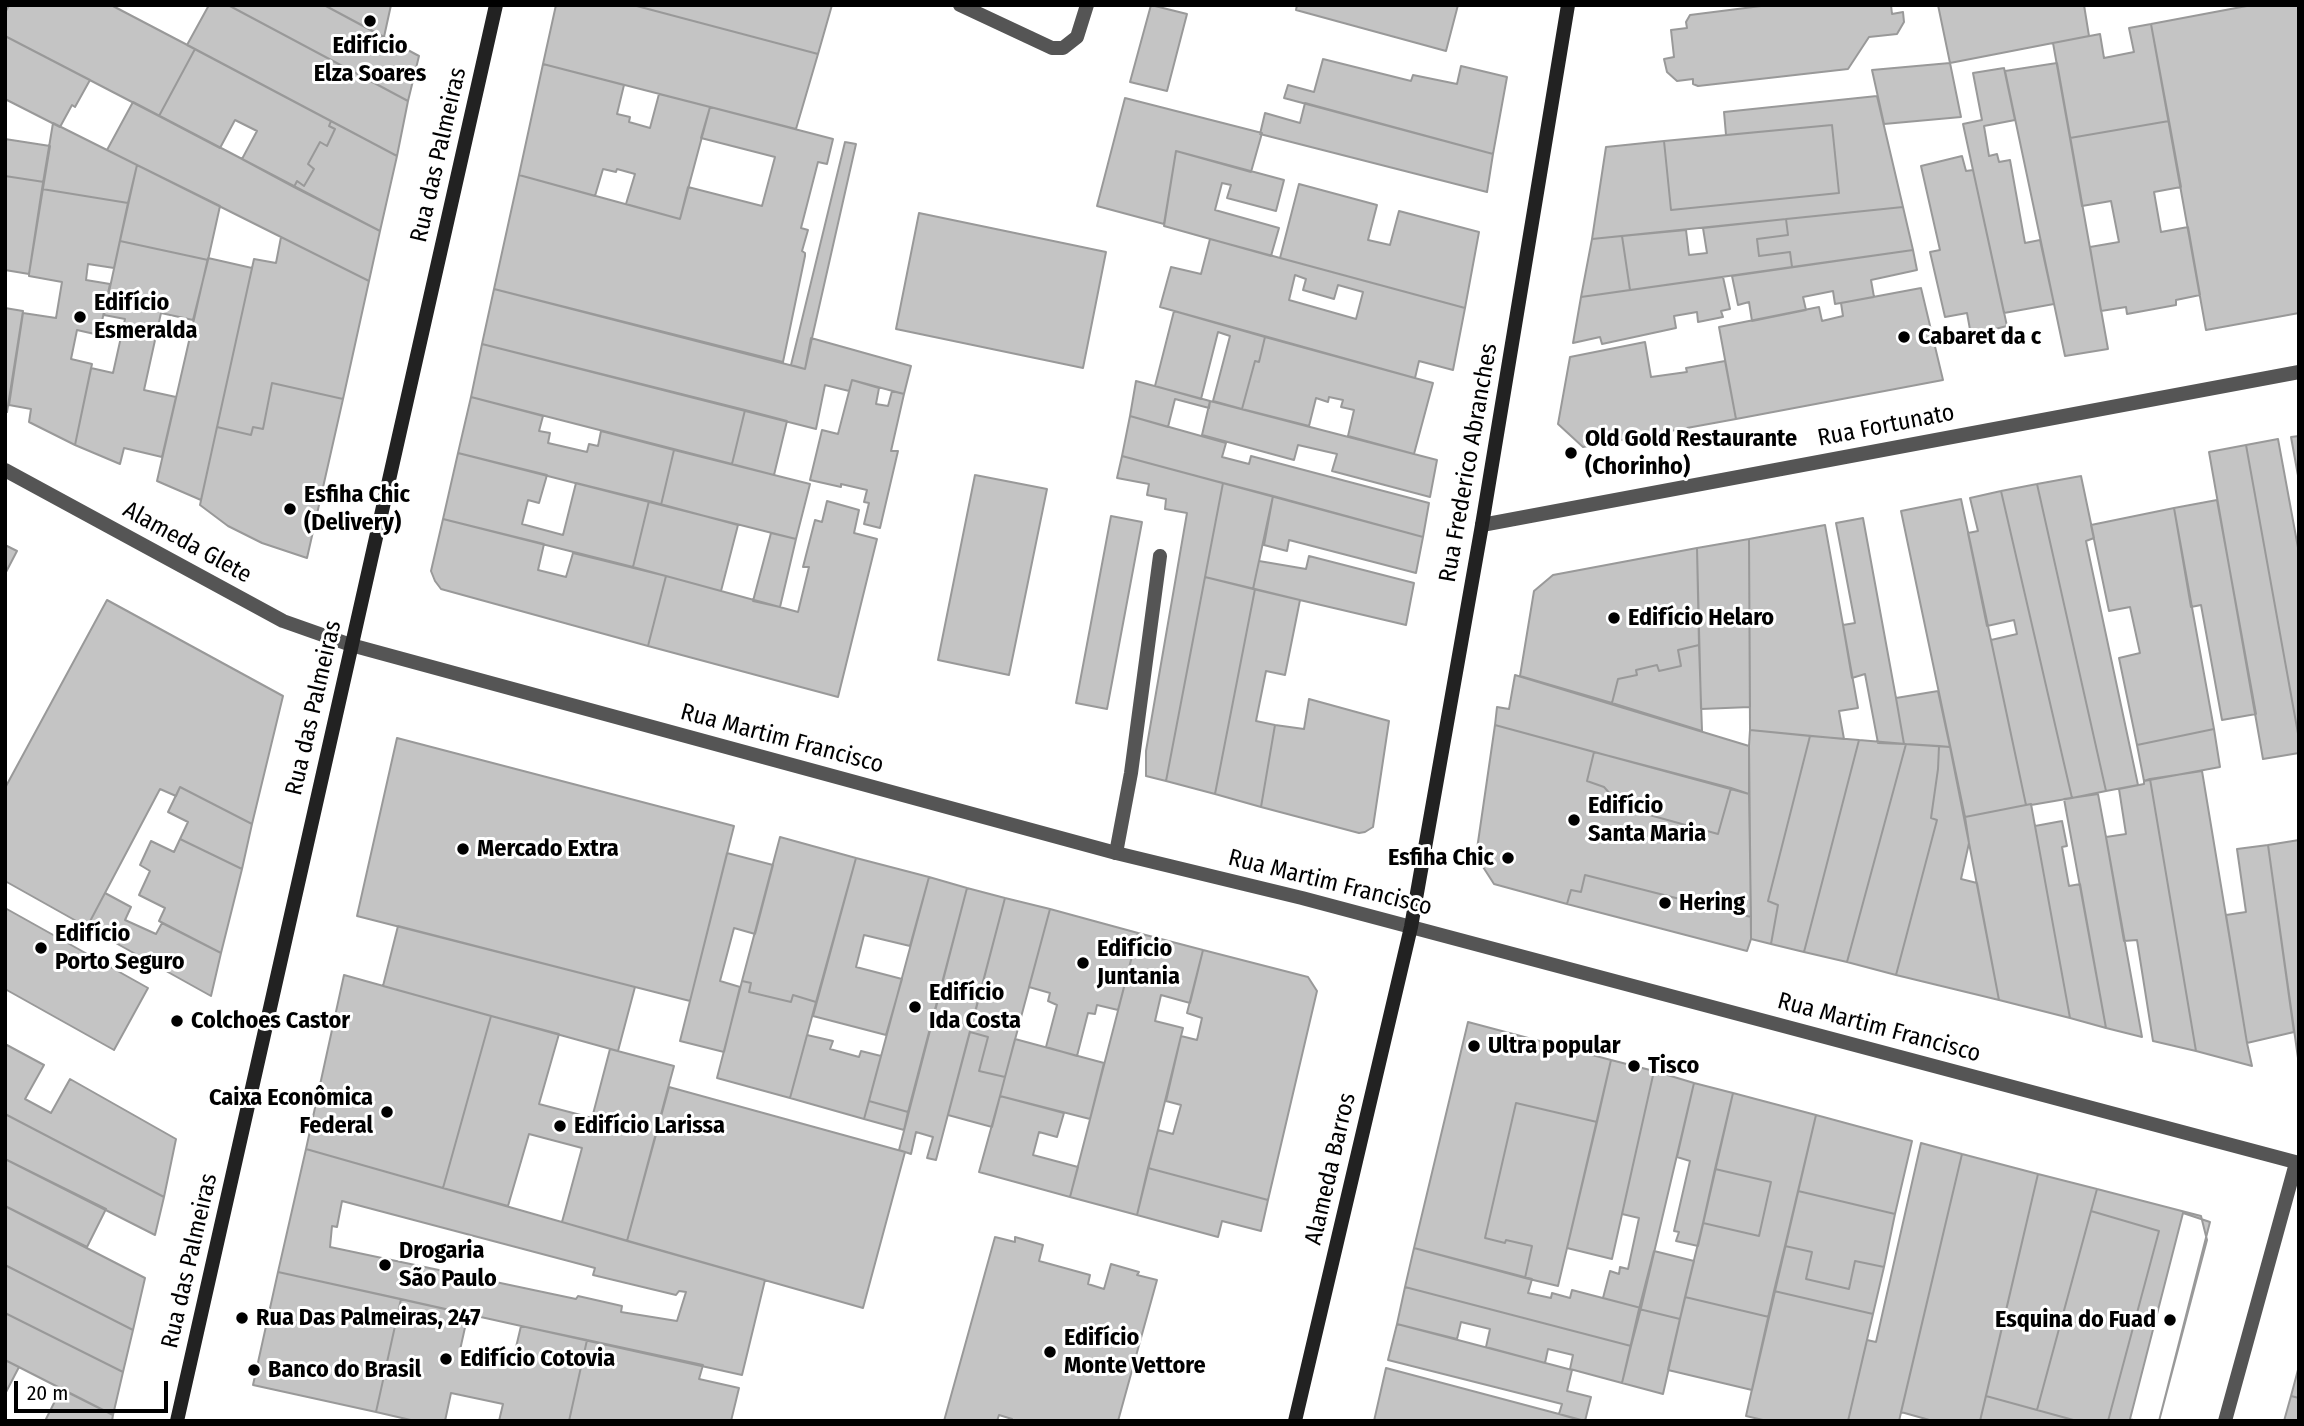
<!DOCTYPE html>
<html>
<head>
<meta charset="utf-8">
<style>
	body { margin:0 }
	#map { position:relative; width:2304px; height:1426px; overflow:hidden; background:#fff; font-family:"Fira Sans Condensed",sans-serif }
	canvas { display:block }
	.frame { position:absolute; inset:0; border:7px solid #000; pointer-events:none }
	.scale { position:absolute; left:14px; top:1381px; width:154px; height:32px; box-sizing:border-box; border:4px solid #000; border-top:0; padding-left:9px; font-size:21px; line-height:24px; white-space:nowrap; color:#000; -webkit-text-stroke:5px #fff; paint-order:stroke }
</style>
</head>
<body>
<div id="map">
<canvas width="2304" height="1426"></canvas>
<div class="frame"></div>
<div class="scale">20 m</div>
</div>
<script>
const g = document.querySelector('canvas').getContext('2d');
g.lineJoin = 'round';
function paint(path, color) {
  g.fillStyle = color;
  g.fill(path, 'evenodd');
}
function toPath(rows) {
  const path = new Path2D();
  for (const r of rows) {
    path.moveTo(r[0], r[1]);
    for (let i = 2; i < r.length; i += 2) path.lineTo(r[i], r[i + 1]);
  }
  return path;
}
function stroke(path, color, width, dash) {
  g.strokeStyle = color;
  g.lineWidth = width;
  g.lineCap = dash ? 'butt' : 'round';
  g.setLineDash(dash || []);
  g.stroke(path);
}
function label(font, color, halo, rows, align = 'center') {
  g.font = font + ' "Fira Sans Condensed",sans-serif';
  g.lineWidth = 6;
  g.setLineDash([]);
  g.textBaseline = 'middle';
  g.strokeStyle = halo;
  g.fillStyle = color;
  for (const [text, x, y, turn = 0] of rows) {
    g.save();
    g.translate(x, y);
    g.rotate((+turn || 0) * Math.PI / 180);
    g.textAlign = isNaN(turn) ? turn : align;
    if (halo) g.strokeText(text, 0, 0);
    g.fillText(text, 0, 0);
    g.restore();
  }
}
const building = toPath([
	[9,5,111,5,195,49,159,116,5,36,5,13,9,5],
	[209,5,228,5,408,101,397,156,187,45,209,5],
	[228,5,324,5,419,56,408,101,228,5],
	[324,5,391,5,384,37,324,5],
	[556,5,633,5,818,54,796,129,543,64,556,5],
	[633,5,832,5,818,54,633,5],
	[1151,5,1187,14,1167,91,1130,82,1151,5],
	[1297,5,1458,5,1446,51,1296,10,1297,5],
	[1769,5,1891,5,1892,14,1903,12,1904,22,1897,34,1869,37,1848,69,1698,86,1693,84,1693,79,1677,81,1667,72,1664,59,1674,57,1671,30,1687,28,1686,22,1690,15,1769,5],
	[1938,5,2084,5,2089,36,1950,63,1938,5],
	[2252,5,2299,5,2299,313,2206,330,2151,24,2252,5],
	[2151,24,2169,121,2070,138,2053,43,2100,34,2104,58,2134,52,2129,28,2151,24],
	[5,36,90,80,75,107,72,105,60,127,5,99,5,36],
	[195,49,331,121,329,126,335,129,327,146,320,142,308,164,314,169,304,186,297,181,294,187,242,159,257,131,235,120,220,148,159,116,195,49],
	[1323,59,1411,81,1413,75,1457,84,1461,66,1507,77,1493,154,1284,98,1288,85,1314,92,1323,59],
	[1950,63,1961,117,1884,124,1872,70,1950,63],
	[2057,63,2108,349,2065,356,2005,71,2057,63],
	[543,64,624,85,617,114,630,117,629,122,650,128,659,94,710,107,680,219,626,204,635,174,617,169,616,172,603,169,595,196,519,175,543,64],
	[2004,68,2015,120,1984,126,1989,156,1997,154,1999,162,2010,160,2025,243,2040,240,2054,304,2004,313,1963,124,1982,120,1973,73,2004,68],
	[1877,96,1903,207,1592,239,1606,147,1664,141,1671,210,1839,193,1832,125,1726,135,1724,112,1877,96],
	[1125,98,1262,133,1251,172,1176,151,1164,224,1097,206,1125,98],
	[133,102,380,231,369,281,107,150,133,102],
	[1305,103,1493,154,1487,192,1260,134,1265,113,1300,123,1305,103],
	[710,107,833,139,827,164,818,162,801,228,808,230,802,251,805,253,805,256,783,362,494,289,519,175,680,219,688,187,762,206,775,157,701,138,710,107],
	[331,121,397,156,380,231,294,187,297,181,304,186,314,169,308,164,320,142,327,146,335,129,329,126,331,121],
	[2169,121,2181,187,2154,192,2161,232,2188,227,2200,295,2176,300,2176,305,2127,314,2126,307,2101,311,2090,247,2119,242,2111,201,2082,206,2070,138,2169,121],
	[53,123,137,165,128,203,42,189,53,123],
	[1832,125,1839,193,1671,210,1664,141,1832,125],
	[5,139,50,146,44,182,5,176,5,139],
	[845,142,856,144,805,369,791,365,845,142],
	[1176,151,1284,180,1276,211,1227,198,1231,185,1222,183,1215,210,1279,228,1271,256,1164,226,1176,151],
	[1962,156,1966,171,1973,170,2007,326,1971,335,1967,313,1945,317,1930,252,1940,250,1921,166,1962,156],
	[137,165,220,206,208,260,120,241,137,165],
	[5,176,44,182,29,274,5,270,5,176],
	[1299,184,1377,205,1368,240,1390,245,1399,211,1479,232,1465,308,1280,258,1299,184],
	[42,189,128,203,114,268,88,264,86,280,110,284,99,335,77,330,71,359,92,364,75,445,29,422,31,409,9,405,23,313,56,318,62,282,29,276,29,274,42,189],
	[1903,207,1913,250,1792,267,1790,252,1759,256,1757,239,1788,235,1786,219,1903,207],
	[919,213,1106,252,1083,368,896,329,919,213],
	[1786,219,1788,235,1757,239,1759,256,1790,252,1792,267,1630,290,1622,236,1686,230,1689,255,1707,253,1703,228,1786,219],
	[1622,236,1630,290,1581,297,1592,239,1622,236],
	[281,237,369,281,343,399,272,383,263,429,253,427,251,435,217,427,254,259,276,263,281,237],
	[1210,239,1465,308,1453,370,1419,361,1415,378,1160,307,1171,267,1201,274,1210,239],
	[1295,275,1306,279,1303,290,1334,299,1338,285,1363,292,1356,319,1289,300,1295,275],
	[120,241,208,260,193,320,161,313,144,390,176,397,162,457,124,448,120,464,75,445,91,368,113,373,125,319,104,315,120,241],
	[1913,250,1917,270,1871,280,1874,297,1835,304,1833,291,1803,297,1806,310,1752,321,1749,302,1738,305,1732,276,1913,250],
	[208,258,252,268,201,500,157,481,208,258],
	[1723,277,1730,309,1721,311,1723,317,1698,322,1697,312,1674,316,1676,328,1602,344,1600,337,1573,343,1581,297,1723,277],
	[1921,288,1943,380,1736,419,1719,327,1819,307,1822,321,1843,316,1841,303,1921,288],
	[494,289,805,369,811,338,911,366,904,394,852,380,849,391,825,385,816,429,482,344,494,289],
	[5,308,23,311,7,412,5,411,5,308],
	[1174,311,1265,337,1259,362,1255,361,1242,409,1213,401,1230,336,1218,332,1201,399,1155,386,1174,311],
	[1265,337,1433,383,1414,454,1348,436,1354,410,1341,407,1343,400,1329,397,1328,402,1316,398,1309,426,1242,409,1255,361,1259,362,1265,337],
	[1645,342,1651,377,1687,372,1686,368,1725,361,1736,419,1583,447,1558,424,1570,357,1645,342],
	[482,344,745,410,732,464,471,397,482,344],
	[852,380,879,388,876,404,888,406,892,391,904,394,891,451,898,451,880,528,864,524,869,503,864,502,867,490,841,484,841,487,810,480,822,430,838,434,852,380],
	[1136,381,1210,401,1209,408,1175,399,1168,427,1130,416,1136,381],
	[272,383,343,399,307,558,262,543,228,526,200,505,217,427,251,435,253,427,263,429,272,383],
	[471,397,543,416,539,431,550,433,548,443,587,452,589,444,598,446,601,431,674,450,661,505,458,453,471,397],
	[1210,401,1437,460,1430,497,1332,471,1337,454,1298,445,1294,460,1202,435,1210,401],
	[745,410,787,421,774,475,732,464,745,410],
	[1130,416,1226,443,1222,457,1249,464,1251,456,1429,503,1423,537,1122,456,1130,416],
	[2299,436,2299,481,2291,437,2299,436],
	[2278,439,2299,553,2299,739,2246,445,2278,439],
	[2246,445,2299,739,2299,753,2263,759,2209,452,2246,445],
	[674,450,810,484,796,539,661,505,674,450],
	[458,453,547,475,539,503,528,500,522,524,563,535,576,483,649,501,633,567,443,519,458,453],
	[1122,456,1223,483,1166,781,1146,776,1146,751,1187,513,1165,509,1166,499,1147,495,1149,484,1117,478,1122,456],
	[975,475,1047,489,1009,675,938,660,975,475],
	[2081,476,2094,538,2086,541,2138,785,2106,791,2037,484,2081,476],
	[1223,483,1273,496,1253,589,1205,577,1223,483],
	[2037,484,2106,791,2072,798,2001,491,2037,484],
	[2001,491,2072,798,2031,805,2031,804,2026,805,1991,640,2017,634,2014,620,1987,626,1968,533,1978,531,1970,498,2001,491],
	[1273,496,1423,537,1416,573,1289,540,1287,551,1264,545,1273,496],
	[1961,499,2026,805,1965,817,1901,511,1961,499],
	[2217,500,2256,714,2222,720,2201,605,2191,607,2174,508,2217,500],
	[649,501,738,525,721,591,633,567,649,501],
	[827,501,859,510,854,533,877,539,838,697,648,646,666,576,798,612,809,567,803,567,815,520,822,522,827,501],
	[2174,508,2214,729,2137,745,2119,658,2140,653,2130,607,2109,611,2091,525,2174,508],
	[1111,516,1142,522,1107,709,1076,703,1111,516],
	[1863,518,1896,698,1904,744,1878,743,1865,674,1852,678,1843,625,1855,623,1836,523,1863,518],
	[443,519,544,544,538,570,566,577,573,553,666,576,648,646,441,589,435,581,431,571,443,519],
	[1825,525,1858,708,1839,711,1844,739,1750,730,1749,539,1825,525],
	[771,533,796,539,780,607,753,601,771,533],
	[1749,539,1750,707,1701,709,1697,548,1749,539],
	[5,545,17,551,5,574,5,545],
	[1697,548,1699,645,1678,650,1681,666,1659,671,1657,665,1636,670,1637,675,1618,679,1612,703,1520,676,1534,591,1553,575,1697,548],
	[1309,556,1414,583,1406,625,1253,589,1259,561,1306,569,1309,556],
	[1205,577,1255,589,1215,794,1166,781,1205,577],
	[1255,589,1300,600,1285,675,1266,671,1256,721,1275,725,1261,807,1215,794,1255,589],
	[107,600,283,696,252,824,180,787,176,796,160,789,87,927,5,881,5,788,107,600],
	[1699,645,1702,731,1612,703,1618,679,1637,675,1636,670,1657,665,1659,671,1681,666,1678,650,1699,645],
	[1515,675,1749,746,1749,794,1495,725,1497,707,1509,709,1515,675],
	[1938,691,1950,747,1904,744,1896,698,1938,691],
	[1309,699,1389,721,1373,827,1365,832,1359,833,1261,807,1275,725,1304,729,1309,699],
	[1495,725,1594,752,1587,781,1604,787,1613,797,1617,806,1718,834,1731,788,1749,794,1751,917,1585,875,1581,892,1571,890,1567,904,1494,884,1476,856,1495,725],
	[2214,729,2220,767,2144,781,2137,745,2214,729],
	[1750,730,1810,736,1768,901,1778,905,1771,944,1751,939,1749,746,1750,730],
	[1810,736,1859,740,1804,952,1771,944,1778,905,1768,901,1810,736],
	[397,738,734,826,690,1001,357,916,397,738],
	[1859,740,1906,744,1847,962,1804,952,1859,740],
	[1906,744,1939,746,1938,769,1931,818,1937,820,1896,975,1847,962,1906,744],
	[1939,746,1950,747,1969,843,1961,879,1977,883,1999,1000,1896,975,1937,820,1931,818,1938,769,1939,746],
	[1594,752,1731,788,1718,834,1617,806,1613,797,1604,787,1587,781,1594,752],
	[2202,771,2247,1043,2252,1066,2196,1051,2150,779,2202,771],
	[2150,779,2196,1051,2153,1041,2137,940,2124,941,2106,837,2126,834,2119,789,2144,784,2144,781,2150,779],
	[180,787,252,824,242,869,180,839,188,822,168,812,180,787],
	[2098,794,2106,837,2142,1037,2106,1028,2064,799,2098,794],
	[2031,804,2035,826,2070,1018,1999,1000,1969,843,1965,817,2031,804],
	[2062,821,2067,846,2062,847,2069,886,2080,884,2106,1028,2070,1018,2035,826,2062,821],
	[780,837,856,858,816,1002,793,995,791,1002,749,992,751,983,742,981,780,837],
	[180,839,242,869,221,953,159,921,165,908,139,895,150,871,140,865,151,841,174,852,180,839],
	[2299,840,2299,1065,2268,845,2299,840],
	[2268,845,2294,1032,2247,1043,2226,915,2246,912,2237,849,2268,845],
	[727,853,773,865,755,934,734,928,720,981,740,987,724,1052,680,1041,727,853],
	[856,858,929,877,910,946,864,935,856,967,902,979,886,1035,813,1016,856,858],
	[1585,875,1751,917,1751,939,1747,951,1567,904,1571,890,1581,892,1585,875],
	[929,877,967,888,908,1112,869,1101,929,877],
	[967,888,1005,898,936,1160,927,1158,933,1137,916,1132,911,1154,899,1150,967,888],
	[105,893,131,907,125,920,156,934,162,923,221,953,211,996,87,927,105,893],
	[1005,898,1050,909,1005,1077,979,1071,988,1037,970,1032,1005,898],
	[5,908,148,988,114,1050,5,989,5,908],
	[1050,909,1138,933,1118,1010,1097,1005,1095,1014,1088,1013,1077,1056,1046,1047,1057,1005,1048,1001,1050,993,1029,987,1050,909],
	[398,926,635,987,618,1051,383,986,398,926],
	[1138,933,1203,950,1190,1003,1161,995,1155,1021,1183,1028,1137,1215,1070,1197,1138,933],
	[1203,950,1308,977,1317,991,1268,1200,1148,1168,1158,1130,1173,1134,1181,1105,1166,1101,1181,1036,1197,1040,1202,1018,1187,1013,1203,950],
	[344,975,491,1016,443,1188,306,1149,344,975],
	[742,981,751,983,749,992,791,1002,793,995,816,1002,790,1098,717,1078,742,981],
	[491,1016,559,1034,539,1104,592,1118,610,1049,674,1066,627,1241,562,1222,582,1148,529,1134,508,1206,443,1188,491,1016],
	[1468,1022,1611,1060,1597,1122,1516,1103,1485,1238,1505,1243,1506,1240,1532,1246,1525,1278,1414,1248,1468,1022],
	[970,1032,988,1037,979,1071,1005,1077,992,1127,948,1115,970,1032],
	[807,1035,833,1041,830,1049,859,1057,861,1051,881,1056,864,1119,790,1098,807,1035],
	[1015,1039,1104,1063,1090,1119,1000,1096,1015,1039],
	[5,1044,44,1065,25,1099,51,1113,70,1079,176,1139,164,1197,5,1114,5,1044],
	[1611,1060,1654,1071,1612,1259,1567,1248,1611,1060],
	[1654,1071,1694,1083,1641,1308,1603,1298,1610,1271,1619,1274,1620,1267,1628,1269,1639,1218,1622,1214,1654,1071],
	[1694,1083,1733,1093,1698,1246,1676,1241,1679,1232,1674,1231,1690,1161,1677,1157,1694,1083],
	[669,1087,905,1152,863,1308,627,1241,669,1087],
	[1733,1093,1816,1115,1769,1317,1685,1297,1703,1223,1759,1236,1771,1182,1715,1169,1733,1093],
	[1000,1096,1064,1113,1057,1137,1039,1132,1033,1155,1078,1167,1070,1197,979,1172,1000,1096],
	[869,1101,908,1112,904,1130,864,1119,869,1101],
	[1516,1103,1597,1122,1558,1286,1525,1278,1532,1246,1506,1240,1505,1243,1485,1238,1516,1103],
	[5,1114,164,1197,155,1235,5,1159,5,1114],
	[1816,1115,1912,1141,1895,1214,1798,1191,1816,1115],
	[1921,1143,1962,1154,1899,1421,1848,1421,1867,1340,1876,1342,1921,1143],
	[306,1149,765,1280,742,1375,278,1272,306,1149],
	[342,1201,595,1268,593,1275,676,1295,679,1291,686,1292,677,1321,621,1312,622,1306,578,1296,576,1299,330,1247,332,1226,337,1227,342,1201],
	[1962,1154,2038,1174,1980,1421,1933,1421,1901,1412,1962,1154],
	[5,1159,106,1209,87,1247,5,1206,5,1159],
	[1148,1168,1268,1200,1261,1231,1222,1221,1218,1237,1137,1215,1148,1168],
	[1715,1169,1771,1182,1759,1236,1703,1223,1715,1169],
	[2038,1174,2097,1189,2037,1410,1986,1396,2038,1174],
	[2097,1189,2201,1216,2207,1240,2159,1421,2108,1421,2159,1231,2091,1211,2097,1189],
	[1798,1191,1895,1214,1884,1267,1855,1261,1849,1289,1806,1279,1812,1252,1785,1246,1798,1191],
	[5,1206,145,1278,133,1330,5,1265,5,1206],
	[2091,1211,2159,1231,2108,1421,2077,1421,2037,1410,2091,1211],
	[2183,1213,2210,1222,2159,1421,2136,1421,2130,1419,2183,1213],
	[995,1237,1015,1242,1015,1237,1043,1245,1039,1261,1090,1275,1088,1284,1104,1289,1111,1264,1139,1272,1137,1275,1157,1280,1118,1421,1012,1421,1012,1419,999,1415,997,1421,944,1421,995,1237],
	[1785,1246,1812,1252,1806,1279,1849,1289,1855,1261,1884,1267,1873,1314,1774,1291,1785,1246],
	[1414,1248,1532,1279,1528,1293,1551,1298,1552,1293,1570,1298,1572,1290,1641,1308,1631,1346,1405,1287,1414,1248],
	[1654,1251,1694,1261,1680,1319,1639,1309,1654,1251],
	[5,1265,133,1330,123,1372,5,1313,5,1265],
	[278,1272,401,1299,376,1412,253,1385,278,1272],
	[1405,1287,1631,1346,1622,1383,1570,1369,1573,1355,1548,1349,1545,1363,1486,1347,1490,1329,1461,1322,1457,1339,1397,1324,1405,1287],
	[1774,1291,1873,1314,1848,1421,1767,1421,1746,1416,1774,1291],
	[1685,1297,1769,1317,1752,1390,1668,1370,1685,1297],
	[401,1299,468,1314,460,1350,513,1360,521,1326,587,1340,569,1421,499,1421,503,1404,451,1393,445,1421,415,1421,376,1412,401,1299],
	[1639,1309,1680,1319,1663,1394,1622,1383,1639,1309],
	[5,1313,123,1372,113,1415,5,1360,5,1313],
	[1397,1324,1572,1370,1567,1391,1591,1397,1585,1421,1559,1414,1562,1404,1388,1360,1397,1324],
	[587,1340,703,1365,699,1379,739,1388,731,1421,569,1421,587,1340],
	[5,1360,19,1367,5,1394,5,1360],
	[2299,1366,2299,1398,2291,1396,2299,1366],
	[1386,1368,1559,1414,1583,1421,1374,1421,1386,1368],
	[61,1389,113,1415,112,1421,45,1421,61,1389],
	[1986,1396,2037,1410,2077,1421,1980,1421,1986,1396],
	[2291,1396,2299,1398,2299,1421,2284,1421,2291,1396]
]);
paint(building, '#c4c4c4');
stroke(building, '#999', 2);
stroke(toPath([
	[960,5,1052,48,1063,48,1077,37,1087,5],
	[1116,853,1131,773,1160,556]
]), '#555', 14);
stroke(toPath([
	[5,470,283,621,351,645,1116,853,1302,898,2299,1163],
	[1482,525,2299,372],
	[2225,1421,2296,1163]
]), '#555', 14);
stroke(toPath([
	[177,1421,496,5],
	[1295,1421,1411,927,1482,525,1568,5]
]), '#222', 14);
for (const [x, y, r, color] of [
	[370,21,7,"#000"],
	[80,317,7,"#000"],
	[1904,337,7,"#000"],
	[1571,453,7,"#000"],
	[290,509,7,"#000"],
	[1614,618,7,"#000"],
	[1574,820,7,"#000"],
	[463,849,7,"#000"],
	[1508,858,7,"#000"],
	[1665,903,7,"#000"],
	[41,948,7,"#000"],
	[1083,963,7,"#000"],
	[915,1007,7,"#000"],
	[177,1021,7,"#000"],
	[1474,1046,7,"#000"],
	[1634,1066,7,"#000"],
	[387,1112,7,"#000"],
	[560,1126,7,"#000"],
	[385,1265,7,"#000"],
	[242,1318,7,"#000"],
	[2170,1320,7,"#000"],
	[1050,1352,7,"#000"],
	[446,1359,7,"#000"],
	[254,1370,7,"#000"]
]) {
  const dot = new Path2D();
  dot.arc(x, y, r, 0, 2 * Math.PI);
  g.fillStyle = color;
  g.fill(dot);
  stroke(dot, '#fff', 2.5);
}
label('bold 24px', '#000', '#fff', [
	["Edifício",370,46,"center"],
	["Elza Soares",370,74,"center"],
	["Edifício",94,303],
	["Esmeralda",94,331],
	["Cabaret da c",1918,337],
	["Old Gold Restaurante",1585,439],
	["(Chorinho)",1585,467],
	["Esfiha Chic",304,495],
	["(Delivery)",304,523],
	["Edifício Helaro",1628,618],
	["Edifício",1588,806],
	["Santa Maria",1588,834],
	["Mercado Extra",477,849],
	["Esfiha Chic",1494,858,"right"],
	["Hering",1679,903],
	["Edifício",55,934],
	["Porto Seguro",55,962],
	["Edifício",1097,949],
	["Juntania",1097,977],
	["Edifício",929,993],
	["Ida Costa",929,1021],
	["Colchoes Castor",191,1021],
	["Ultra popular",1488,1046],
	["Tisco",1648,1066],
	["Caixa Econômica",373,1098,"right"],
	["Federal",373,1126,"right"],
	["Edifício Larissa",574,1126],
	["Drogaria",399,1251],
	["São Paulo",399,1279],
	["Rua Das Palmeiras, 247",256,1318],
	["Esquina do Fuad",2156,1320,"right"],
	["Edifício",1064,1338],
	["Monte Vettore",1064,1366],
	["Edifício Cotovia",460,1359],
	["Banco do Brasil",268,1370]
], 'left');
label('24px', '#000', '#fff', [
	["Rua das Palmeiras",439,155,-77],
	["Rua Fortunato",1886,426,-11],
	["Rua Frederico Abranches",1469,463,-80],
	["Alameda Glete",187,543,29],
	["Rua das Palmeiras",314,708,-77],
	["Rua Martim Francisco",782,739,15],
	["Rua Martim Francisco",1330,883,14],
	["Rua Martim Francisco",1879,1028,15],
	["Alameda Barros",1331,1169,-77],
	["Rua das Palmeiras",190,1261,-77]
]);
</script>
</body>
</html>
